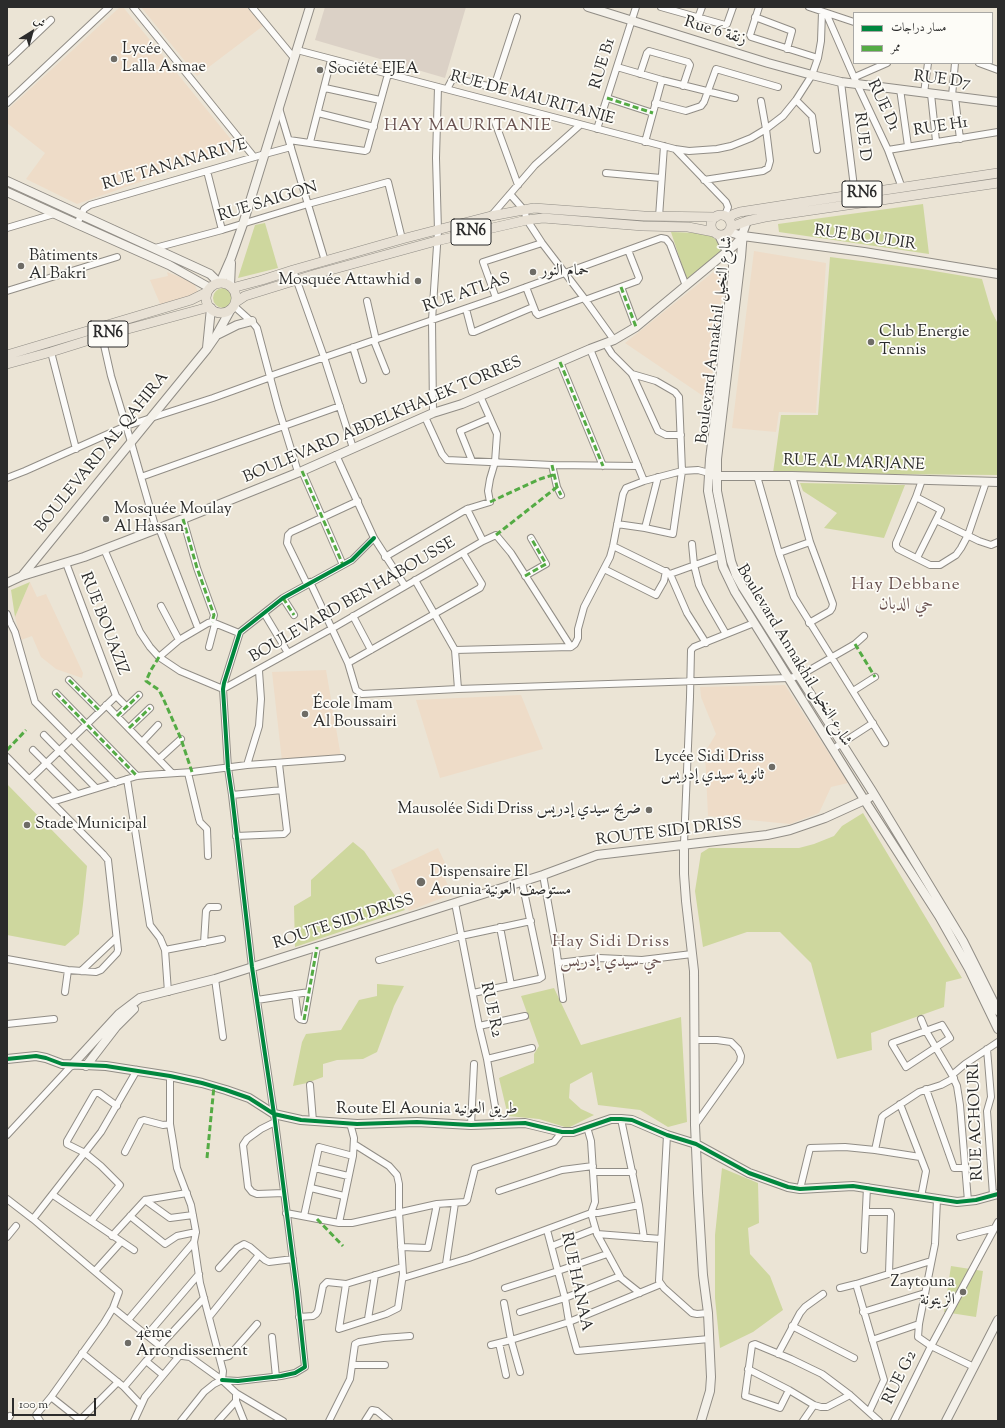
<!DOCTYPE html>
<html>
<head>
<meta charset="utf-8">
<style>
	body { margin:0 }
	#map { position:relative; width:1005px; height:1428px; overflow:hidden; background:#ebe4d5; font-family:"Sorts Mill Goudy",Amiri,serif }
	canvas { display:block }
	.frame { position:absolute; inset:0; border:8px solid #2b2b2b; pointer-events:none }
	.legend { position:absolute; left:853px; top:12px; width:140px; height:52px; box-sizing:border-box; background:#fdfcf7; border:1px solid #a9a8a5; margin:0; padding:5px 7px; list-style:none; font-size:12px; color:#2b2b2b }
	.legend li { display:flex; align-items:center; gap:8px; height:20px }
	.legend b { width:20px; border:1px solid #a9a8a5 }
	.north { position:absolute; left:12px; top:12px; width:40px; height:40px; -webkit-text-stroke:3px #fdfcf7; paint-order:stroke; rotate:37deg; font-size:11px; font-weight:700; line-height:16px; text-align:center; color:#2b2b2b }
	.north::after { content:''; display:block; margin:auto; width:14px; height:18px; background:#2b2b2b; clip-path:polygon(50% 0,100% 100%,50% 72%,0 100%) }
	.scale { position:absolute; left:12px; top:1398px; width:84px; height:18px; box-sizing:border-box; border:2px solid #2b2b2b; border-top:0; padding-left:5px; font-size:12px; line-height:14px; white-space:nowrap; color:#2b2b2b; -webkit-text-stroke:3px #fdfcf7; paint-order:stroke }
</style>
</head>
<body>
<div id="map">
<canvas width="1005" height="1428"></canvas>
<div class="frame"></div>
<ul class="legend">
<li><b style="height:5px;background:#00873e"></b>مسار دراجات</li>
<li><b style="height:5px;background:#54ab44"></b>ممر</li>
</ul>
<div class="north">ش</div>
<div class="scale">100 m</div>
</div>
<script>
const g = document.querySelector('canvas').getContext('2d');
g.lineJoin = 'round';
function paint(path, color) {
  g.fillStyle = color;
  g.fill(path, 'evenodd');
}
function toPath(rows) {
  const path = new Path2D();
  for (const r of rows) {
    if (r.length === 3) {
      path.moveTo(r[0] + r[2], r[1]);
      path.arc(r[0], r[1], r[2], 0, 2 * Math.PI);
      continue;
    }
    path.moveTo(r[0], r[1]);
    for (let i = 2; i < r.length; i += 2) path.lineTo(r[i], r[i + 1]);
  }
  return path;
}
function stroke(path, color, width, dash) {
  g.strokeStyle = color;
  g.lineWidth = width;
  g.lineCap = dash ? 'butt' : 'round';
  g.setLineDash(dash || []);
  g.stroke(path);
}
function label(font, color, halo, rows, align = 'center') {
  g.font = font + ' "Sorts Mill Goudy",Amiri,serif';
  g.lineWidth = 3.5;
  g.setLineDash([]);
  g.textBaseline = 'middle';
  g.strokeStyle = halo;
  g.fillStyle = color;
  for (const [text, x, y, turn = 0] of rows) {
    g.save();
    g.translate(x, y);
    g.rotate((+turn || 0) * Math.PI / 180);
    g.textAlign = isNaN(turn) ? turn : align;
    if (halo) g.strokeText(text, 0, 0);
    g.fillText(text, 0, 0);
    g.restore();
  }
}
paint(toPath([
	[120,7,123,7,238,148,77,204,26,179,45,153,7,123,7,110],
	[141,7,247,7,263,26,197,76],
	[754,251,826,263,816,413,779,412,776,432,732,428],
	[717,269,725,272,709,400,625,343],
	[167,272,193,282,200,295,161,306,150,280,168,276],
	[30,582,37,597,46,594,83,673,82,678,56,669,41,657,32,636,21,640,15,617],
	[326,670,341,757,282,761,272,672],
	[785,685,848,783,831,787,819,813,790,824,708,816,705,752,716,734,701,697,700,687],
	[521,695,543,749,440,778,416,700],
	[438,848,445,863,440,868,452,894,409,911,391,870]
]), '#eedcc8');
paint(toPath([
	[325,7,466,7,445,78,315,40]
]), '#dbd1c6');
paint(toPath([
	[923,204,929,254,779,232,778,224],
	[265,223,278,268,238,278,255,225],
	[671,232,700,233,710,235,719,242,721,246,721,254,687,281],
	[830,257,922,269,982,279,991,310,998,324,998,475,773,473,781,415,818,415],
	[223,298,10],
	[800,483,905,485,884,538,824,528,837,513,803,491],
	[30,582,15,617,11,590],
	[7,784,87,866,83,904,79,934,65,946,7,935],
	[863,813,962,978,946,982,944,1007,871,1033,872,1050,837,1059,811,963,780,932,747,932,703,947,695,891,701,853,709,848,799,848,814,844,834,836,842,826],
	[353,842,364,851,405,910,295,947,294,906,311,896,311,880],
	[377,984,404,986,394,1006,377,1052,363,1059,337,1060,323,1064,323,1077,307,1083,293,1086,302,1042,306,1034,341,1030,359,1000,377,996],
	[554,988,581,1045,681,1017,687,1122,668,1127,640,1110,598,1105,592,1072,570,1084,569,1098,581,1109,594,1115,568,1128,539,1119,508,1116,499,1078,534,1063,534,1054,539,1046,521,996],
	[722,1168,758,1183,759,1223,748,1228,750,1254,770,1276,783,1310,753,1332,720,1348,715,1298,715,1235],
	[951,1266,983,1271,976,1317,944,1312]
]), '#ced79e');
const street = toPath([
	[133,7,254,157],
	[252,7,294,58],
	[661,7,725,25,727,24,733,7],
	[759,7,750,35,751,37,818,58],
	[809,7,854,22],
	[826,13,857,84,888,150,902,188],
	[755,17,792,31,787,49],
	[698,18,702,7],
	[297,50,675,149,726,202,728,207,725,216],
	[7,62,51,20],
	[979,63,998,70],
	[617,67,662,80,735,98],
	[640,74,647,53,649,51,688,62,690,65,683,86],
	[855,77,887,63],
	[841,82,855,195],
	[325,88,380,100],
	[447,89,453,78,492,87,495,84,517,17],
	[900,89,908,146],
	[924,93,928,63],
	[931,94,936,141],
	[952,96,955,63],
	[955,97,960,139],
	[607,98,653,113],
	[796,100,812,116,817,150],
	[7,103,109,7],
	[655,103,686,111,701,106,704,102,716,69,778,87],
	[279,108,325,261],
	[318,113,374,127],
	[495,122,518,185],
	[597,129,636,7],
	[289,140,365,151,367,150,388,74],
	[310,142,331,60],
	[645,142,662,80],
	[675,149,689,151,717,149,731,146,751,138,766,129,783,116,796,100,812,75,818,58,821,41,822,12],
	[888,150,998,132],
	[207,171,222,230],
	[606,173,661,178],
	[704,180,763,171,768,168,770,161,766,129,761,101],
	[510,194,524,210,527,220,542,243,584,298,614,340],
	[491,216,535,165,580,125],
	[659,217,664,146],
	[77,224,84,209,90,205,265,154,291,147],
	[7,228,54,214],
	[155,248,222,230,308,204,388,182,402,239],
	[293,270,324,357,353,448],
	[526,287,536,313,538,315,584,298],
	[621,287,636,327],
	[7,291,117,257],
	[496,298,483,262,542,243],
	[585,300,637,281,639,278,628,250],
	[367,301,376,340],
	[234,306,253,323,257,328,278,407,298,472],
	[466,309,472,332,474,332,533,307],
	[102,336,111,376,131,442,156,529],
	[374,341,386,371],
	[605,343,612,354,632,374,658,431,666,435,681,435],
	[353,347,363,380],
	[590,349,644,481],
	[51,352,76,449],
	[560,362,603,466],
	[270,376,496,298,661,238,666,239,670,244,686,286],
	[433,413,432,320,438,231,436,158,438,87],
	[425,417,442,454,447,460,552,465,638,466],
	[336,455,374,538,405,586],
	[472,461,460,431,490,418],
	[552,465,557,487,561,495],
	[302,471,343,565],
	[757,476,779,553,794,597,885,743],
	[792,476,810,542,833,604,832,608,830,611,809,623],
	[141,477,340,406],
	[7,478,25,471,126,426,213,398,271,377],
	[922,480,916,497,896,543,896,546,898,549,930,565,940,565,956,555,961,548,968,535,986,482],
	[916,497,941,510,917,558],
	[467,509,483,541],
	[183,519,197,568,214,615,212,622],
	[936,520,979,541,991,545,998,542],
	[617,524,645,528,673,534,682,471,679,397,675,392,656,381,632,374],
	[159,528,198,628],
	[645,528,658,477],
	[692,544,694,565,699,585,707,601,726,634],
	[613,546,670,574,720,556],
	[104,549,140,632,150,647,159,657,180,671,223,689],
	[779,553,810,542],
	[385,557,467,509,490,502,488,491,490,479,495,462,497,434,480,396],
	[66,563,116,696,127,707],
	[604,569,656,595,664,581,666,571],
	[670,574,687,613,706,643],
	[525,576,546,564,531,538],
	[415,580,455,650,458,689],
	[310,582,348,663,356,690,362,694,458,689,789,678,799,676,808,671,855,644,864,636],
	[307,584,287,543,288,535,291,532,302,527,358,501],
	[283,598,294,615],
	[161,606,179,640],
	[264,613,288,653],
	[7,614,10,622,15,632,35,702,115,783],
	[353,616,371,650],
	[209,647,215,624],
	[455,650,571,647,575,644,578,638,578,629,584,607,610,557,613,546,623,494,626,488,644,481,682,471,698,470,709,473],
	[159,657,179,640,208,623,212,622,239,633],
	[348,663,480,588,482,584,463,553],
	[69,680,100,711],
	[223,689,333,628,483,541,496,535,511,553,571,647],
	[853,691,875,677],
	[56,693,137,776],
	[106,705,172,773],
	[117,716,139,695],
	[129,728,150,708],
	[44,735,96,788],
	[142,742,158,725],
	[833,749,873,723],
	[33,750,77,794],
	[7,757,103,854,108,860,118,950,117,953,101,970,96,972,68,970,7,959],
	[159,759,181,739],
	[247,765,259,726,261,699,259,671],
	[188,773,199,819,200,822,207,829,208,856],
	[30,779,116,696],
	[127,779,150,925,160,938,165,950,168,992],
	[232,795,282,790],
	[52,802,137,776,147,775,192,772,247,765,342,758],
	[236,836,284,834,287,831,279,764],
	[684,844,690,697,691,650,694,647,754,623],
	[543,875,556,947,563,999],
	[455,903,479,1026,487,1059,498,1124],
	[500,927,511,985],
	[204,943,206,911,209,907,218,907],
	[165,950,222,939],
	[379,960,461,936,531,921],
	[558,963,599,958,642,960,692,954],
	[81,971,116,938],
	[215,979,223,1037],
	[65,992,68,970],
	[473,993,539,979,542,977,522,882],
	[295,994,298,1017,300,1019,304,1020,317,947],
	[257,1000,309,992],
	[921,1019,926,1031,952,1075,957,1086,960,1105,968,1201],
	[7,1024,54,1019],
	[942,1025,950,1038,906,1067,892,1044,892,1043,942,1025],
	[479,1026,525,1016],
	[694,1040,717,1040,731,1042,738,1049,741,1056,740,1062,695,1125],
	[987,1049,991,1097,987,1111,993,1195],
	[487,1059,532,1048],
	[952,1075,965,1064,998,1042],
	[170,1076,170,1124,173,1142,177,1168,191,1205,196,1232,194,1242,200,1283,223,1371,222,1380],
	[310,1085,313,1121],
	[926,1089,954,1168,965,1168],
	[900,1104,926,1171,921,1197],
	[621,1119,639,1205,598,1213,591,1213,597,1234,621,1278,640,1293],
	[275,1122,261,1129,247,1139,243,1145,248,1187,252,1192,257,1194,284,1193],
	[471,1125,474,1064],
	[7,1135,72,1065],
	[667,1135,659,1281,664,1288,692,1313,697,1314,708,1313],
	[875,1150,882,1117,884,1115,919,1092,941,1085,954,1078],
	[125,1152,141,1121,144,1120,163,1125,170,1124],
	[315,1168,348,1176],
	[594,1172,633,1172],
	[311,1188,344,1196],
	[800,1189,810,1148,845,1147,875,1150,920,1157],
	[499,1191,562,1170,593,1166],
	[53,1195,134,1250],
	[7,1199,33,1219,119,1292,113,1308,104,1323,51,1397,36,1415,40,1421],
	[937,1199,935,1244,919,1324,918,1337,931,1346,974,1367],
	[145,1200,170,1218,193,1215],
	[639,1205,644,1238],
	[866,1212,890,1212,891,1214,889,1273],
	[286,1213,339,1223,352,1223,437,1204,465,1202,467,1200,475,1168,554,1142,562,1132],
	[130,1216,165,1244,177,1236,196,1232],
	[304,1216,319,1147,353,1156],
	[33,1219,101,1132,137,1070],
	[91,1221,120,1185,101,1166,85,1153,67,1144,67,1141,93,1096,95,1093,99,1093,117,1106],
	[339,1223,353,1156,354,1138,350,1123],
	[547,1230,565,1298,569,1322,577,1351,709,1339],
	[597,1234,661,1239],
	[112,1236,145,1200,187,1193],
	[7,1237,16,1226],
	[960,1237,995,1228],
	[552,1246,595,1229],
	[401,1247,428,1248,437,1204],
	[864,1250,867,1187],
	[446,1264,455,1203],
	[219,1268,237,1248,244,1244,250,1247,265,1260,269,1262,293,1259],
	[95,1271,121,1242],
	[403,1278,469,1258,591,1213,595,1202,591,1141,587,1127],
	[346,1284,339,1329,386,1314,398,1308,403,1274,399,1212,399,1184,397,1175,389,1166,354,1144],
	[856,1284,884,1380,869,1412],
	[505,1288,558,1271,607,1254],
	[840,1288,856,1284,931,1261],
	[504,1303,511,1340,520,1372],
	[113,1308,166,1351,175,1355,190,1357,222,1380,236,1393,283,1421],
	[520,1312,565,1298,620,1276],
	[863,1312,925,1293],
	[209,1317,259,1255],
	[299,1317,313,1316,316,1314,318,1311,323,1286,327,1282,346,1284,402,1267],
	[368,1319,375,1275],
	[128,1320,194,1242],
	[792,1326,854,1358],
	[147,1335,199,1274],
	[272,1337,276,1377],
	[872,1340,919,1324],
	[499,1343,506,1375],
	[491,1345,511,1340,569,1322,661,1284],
	[82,1353,124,1387,141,1405],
	[778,1354,800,1313,805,1307,823,1294],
	[220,1358,229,1356,257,1324],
	[146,1361,163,1375],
	[352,1365,385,1365],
	[748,1369,789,1390,814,1405,821,1407,827,1407,850,1395],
	[222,1380,238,1381,281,1376,295,1373,305,1367,297,1292,274,1114,252,967,232,795,228,768,223,689,224,683,240,632,283,598,352,560,374,538],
	[124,1387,146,1361,204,1298],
	[789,1390,780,1408,745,1396,752,1345,755,1344,791,1359,822,1374,850,1395,879,1421],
	[236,1393,236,1401,244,1421],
	[51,1397,80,1420],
	[7,1420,10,1416],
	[79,1421,118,1382],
	[134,1421,145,1397,180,1355],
	[181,1421,204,1392,214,1384,222,1380],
	[218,1421,236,1401],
	[329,1421,350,1379,355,1344,359,1342,383,1338,410,1336],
	[365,1421,372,1410,377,1411,389,1421],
	[803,1421,814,1405],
	[894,1421,931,1346,998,1222]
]);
const secondary = toPath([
	[588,7,768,63,812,75,841,82,998,102],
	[7,181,197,268,210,274,219,283],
	[7,192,77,224,169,265,210,288],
	[747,221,743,232,741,257,717,459,717,491,731,561,736,575,742,586,872,791,963,941,998,1011],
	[729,232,743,236,864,252,998,274],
	[719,235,733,264,733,272,710,459,708,491,723,567,735,592,865,801,939,916,969,969,998,1029],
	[220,283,231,258,243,224,310,7],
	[230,286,231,263],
	[219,334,237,325,252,321],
	[207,348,211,308],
	[713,475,717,476,792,476,998,482],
	[22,576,207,349,216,336,231,309],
	[7,583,22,576,84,557,183,519,302,471,433,413,462,404,590,349,614,340,636,327,736,244,743,236],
	[684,844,684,874,686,901,694,971,695,1125,698,1193,703,1275,708,1313,711,1377,710,1391,701,1421],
	[7,1059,36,1056,46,1058,62,1064,106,1066,170,1076,202,1083,226,1090,249,1098,274,1114,301,1120,357,1124,417,1122,471,1125,525,1123,562,1132,573,1132,611,1119,621,1119,632,1120,667,1135,696,1144,749,1173,788,1187,800,1189,817,1188,853,1186,957,1202,976,1200,998,1194],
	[72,1065,119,1014,140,998,215,979,543,875,597,855,767,835,790,830,825,818,869,798],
	[86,1066,116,1027,134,1009],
	[946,1421,998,1320]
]);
const primary = toPath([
	[721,225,10],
	[728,218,734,214,740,212,798,203,998,173],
	[731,227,747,221,765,217,998,183],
	[221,298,15],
	[232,288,262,280,293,270,402,239,491,216,534,208,644,216,716,217],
	[236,302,245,296,316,274,436,241,527,220,543,218,643,226,688,227,714,232],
	[7,355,191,300,207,292],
	[7,364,51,352,102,336,209,307]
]);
stroke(street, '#918d86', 8);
stroke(secondary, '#918d86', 10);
stroke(primary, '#918d86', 10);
stroke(street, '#fcfbf9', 6);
stroke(secondary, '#f4f1ea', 8);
stroke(primary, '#e8e1d5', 9);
stroke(toPath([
	[607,98,653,113],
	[621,287,636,327],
	[560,362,603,466],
	[552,465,557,487,561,495],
	[302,471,343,565],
	[490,502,540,479,553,475],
	[183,519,197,568,214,615,212,622],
	[496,535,557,487],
	[525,576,546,564,531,538],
	[283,598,294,615],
	[855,644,875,677],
	[159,657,151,670,146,681,159,690,163,698,181,739,192,772],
	[69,680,100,711],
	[56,693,137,776],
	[117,716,139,695],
	[129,728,150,708],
	[7,750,26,730],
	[304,1020,317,947],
	[207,1158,214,1086],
	[317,1219,343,1246]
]), '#54ab44', 3, [6, 3]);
stroke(toPath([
	[7,1059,36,1056,46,1058,62,1064,106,1066,170,1076,202,1083,226,1090,249,1098,274,1114,301,1120,357,1124,417,1122,471,1125,525,1123,562,1132,573,1132,611,1119,621,1119,632,1120,667,1135,696,1144,749,1173,788,1187,800,1189,817,1188,853,1186,957,1202,976,1200,998,1194],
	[222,1380,238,1381,281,1376,295,1373,305,1367,297,1292,274,1114,252,967,232,795,228,768,223,689,224,683,240,632,283,598,352,560,374,538]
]), '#00873e', 4);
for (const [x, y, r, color] of [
	[114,59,4,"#6e6c66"],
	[320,70,4,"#6e6c66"],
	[21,266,4,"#6e6c66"],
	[533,272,4,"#6e6c66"],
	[418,281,4,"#6e6c66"],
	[871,342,4,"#6e6c66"],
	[106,519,4,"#6e6c66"],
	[305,714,4,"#6e6c66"],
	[772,767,4,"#6e6c66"],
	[649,810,4,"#6e6c66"],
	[27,825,4,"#6e6c66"],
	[421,882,5,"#6e6c66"],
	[963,1292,4,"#6e6c66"],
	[128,1343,4,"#6e6c66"]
]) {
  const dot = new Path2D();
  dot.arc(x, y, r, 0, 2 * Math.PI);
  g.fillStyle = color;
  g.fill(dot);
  stroke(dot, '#fdfcf7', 1.5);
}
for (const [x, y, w] of [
	[862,194,40],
	[471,232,40],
	[108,334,40]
]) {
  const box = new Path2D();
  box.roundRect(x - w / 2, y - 13, w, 26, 3);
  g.fillStyle = '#fdfcf7';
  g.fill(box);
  stroke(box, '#2b2b2b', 1);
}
label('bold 15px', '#2b2b2b', null, [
	["RN6",862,194],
	["RN6",471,232],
	["RN6",108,334]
]);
label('16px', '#2b2b2b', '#fdfcf7', [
	["Rue 6 زنقة",715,32,17],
	["RUE B1",604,64,-73],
	["RUE D7",942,81,7],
	["RUE DE MAURITANIE",532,99,15],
	["RUE D1",882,106,65],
	["RUE H1",941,128,-9],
	["RUE D",861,137,83],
	["RUE TANANARIVE",175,166,-16],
	["RUE SAIGON",268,203,-17],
	["RUE BOUDIR",865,239,8],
	["RUE ATLAS",467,294,-19],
	["Boulevard Annakhil شارع النخيل",716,340,-83],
	["BOULEVARD ABDELKHALEK TORRES",383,421,-23],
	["BOULEVARD AL QAHIRA",103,453,-51],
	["RUE AL MARJANE",854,464,2],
	["BOULEVARD BEN HABOUSSE",353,601,-30],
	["RUE BOUAZIZ",103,624,69],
	["Boulevard Annakhil شارع النخيل",793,656,59],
	["ROUTE SIDI DRISS",669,833,-7],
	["ROUTE SIDI DRISS",344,923,-18],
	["RUE R2",490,1010,78],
	["Route El Aounia طريق العونية",427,1110],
	["RUE ACHOURI",977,1122,-92],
	["RUE HANAA",575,1282,78],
	["RUE G2",901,1378,-64]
]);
label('16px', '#2b2b2b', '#fdfcf7', [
	["Lycée",122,50],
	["Lalla Asmae",122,68],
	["Société EJEA",328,70],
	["Bâtiments",29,257],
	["Al Bakri",29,275],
	["حمام النور",541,272],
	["Mosquée Attawhid",410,281,"right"],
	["Club Energie",879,333],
	["Tennis",879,351],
	["Mosquée Moulay",114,510],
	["Al Hassan",114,528],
	["École Imam",313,705],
	["Al Boussairi",313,723],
	["Lycée Sidi Driss",764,758,"right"],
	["ثانوية سيدي إدريس",764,776,"right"],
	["Mausolée Sidi Driss ضريح سيدي إدريس",641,810,"right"],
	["Stade Municipal",35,825],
	["Dispensaire El",430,873],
	["Aounia مستوصف العونية",430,891],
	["Zaytouna",955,1283,"right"],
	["الزيتونة",955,1301,"right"],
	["4ème",136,1334],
	["Arrondissement",136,1352]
], 'left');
g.letterSpacing = '1px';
label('17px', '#695250', '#fdfcf7', [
	["HAY MAURITANIE",468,127],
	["Hay Debbane",906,586],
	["حي الدبان",906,606],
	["Hay Sidi Driss",611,943],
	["حي سيدي إدريس",611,963]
]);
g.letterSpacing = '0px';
</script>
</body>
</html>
